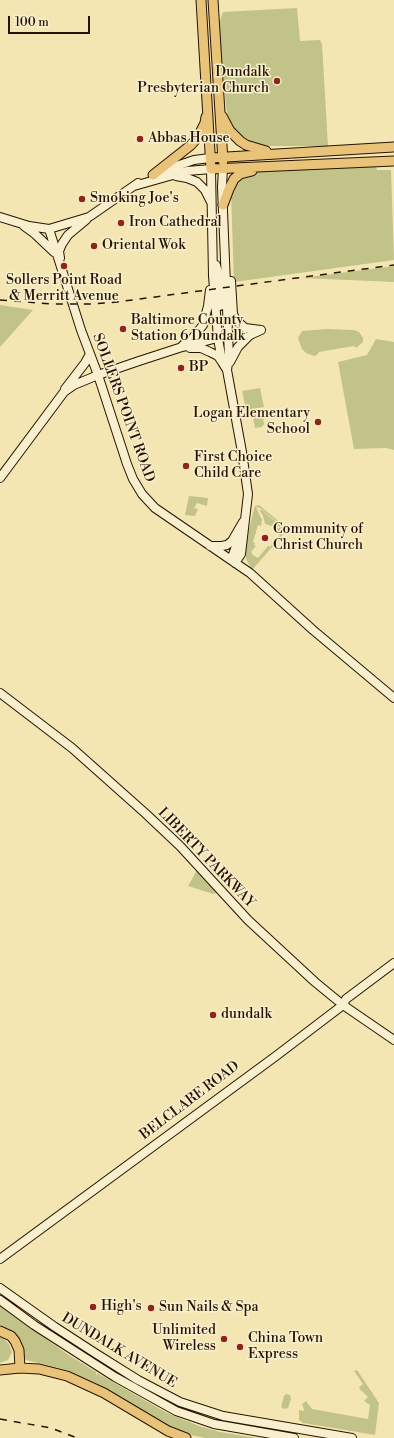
<!DOCTYPE html>
<html>
<head>
<meta charset="utf-8">
<style>
	body { margin:0 }
	#map { position:relative; width:394px; height:1438px; overflow:hidden; background:#f4e6b3; font-family:"Libre Bodoni",serif }
	canvas { display:block }
	.scale { position:absolute; left:8px; top:16px; width:82px; height:18px; box-sizing:border-box; border:2px solid #271400; border-top:0; padding-left:5px; font-size:12px; line-height:14px; white-space:nowrap; color:#271400; -webkit-text-stroke:3px #f8efce; paint-order:stroke }
</style>
</head>
<body>
<div id="map">
<canvas width="394" height="1438"></canvas>
<div class="scale">100 m</div>
</div>
<script>
const g = document.querySelector('canvas').getContext('2d');
g.lineJoin = 'round';
function paint(path, color) {
  g.fillStyle = color;
  g.fill(path, 'evenodd');
}
function toPath(rows) {
  const path = new Path2D();
  for (const r of rows) {
    path.moveTo(r[0], r[1]);
    for (let i = 2; i < r.length; i += 2) path.lineTo(r[i], r[i + 1]);
  }
  return path;
}
function stroke(path, color, width, dash) {
  g.strokeStyle = color;
  g.lineWidth = width;
  g.lineCap = dash ? 'butt' : 'round';
  g.setLineDash(dash || []);
  g.stroke(path);
}
function label(font, color, halo, rows, align = 'center') {
  g.font = font + ' "Libre Bodoni",serif';
  g.lineWidth = 3;
  g.setLineDash([]);
  g.textBaseline = 'middle';
  g.strokeStyle = halo;
  g.fillStyle = color;
  for (const [text, x, y, turn = 0] of rows) {
    g.save();
    g.translate(x, y);
    g.rotate((+turn || 0) * Math.PI / 180);
    g.textAlign = isNaN(turn) ? turn : align;
    if (halo) g.strokeText(text, 0, 0);
    g.fillText(text, 0, 0);
    g.restore();
  }
}
paint(toPath([
	[297,8,300,41,320,40,322,44,328,146,254,146,230,127,226,107,219,24,223,12],
	[376,166,377,170,391,170,394,260,234,282,231,193,238,178,250,172],
	[394,266,394,282,302,278],
	[0,305,33,310,0,347],
	[327,329,354,330,359,332,363,338,363,342,356,348,354,346,319,352,317,355,314,356,306,353,302,349,298,338,302,331],
	[376,339,394,342,394,450,386,448,354,449,338,362,367,355],
	[260,388,264,407,246,410,242,391],
	[262,411,264,424,262,427,255,428,252,412],
	[189,496,208,498,207,506,197,503,194,508,198,509,195,516,185,515],
	[259,505,288,529,287,530,260,508,256,507,262,520,261,526,258,525,253,542,255,543,254,545,256,546,251,552,254,556,258,558,268,546,270,547,280,535,274,529,283,527,286,531,252,570,246,559,246,542,254,509,255,506],
	[259,509,263,511,281,526,275,527,265,524,263,516],
	[197,870,216,891,215,894,213,894,188,886],
	[0,1305,67,1354,96,1372,97,1377,97,1373,167,1413,199,1426,220,1432,257,1438,205,1438,186,1434,165,1426,100,1385,67,1370,26,1360,8,1330,0,1325],
	[0,1335,9,1344,12,1352,8,1360,0,1363],
	[357,1370,379,1403,375,1435,303,1423,299,1420,299,1410,303,1411,304,1410,302,1404,306,1401,312,1409,368,1419,370,1405,364,1401,368,1397,362,1391,361,1391,359,1387,363,1384,354,1371],
	[286,1394,290,1395,291,1399,288,1408,284,1409,281,1407,284,1396]
]), '#c2c388');
const secondary = toPath([
	[223,168,222,187,229,357,227,370],
	[159,172,194,160,210,158],
	[176,176,187,178,197,182,205,190,211,202],
	[134,186,187,171,211,169,213,276,218,338,222,362,227,370,242,452,248,494,241,554,235,563],
	[0,217,29,226,49,229,89,217,138,183],
	[24,226,35,234,54,252],
	[49,229,81,330,98,375,127,464,133,479,142,494,155,508,250,573,313,630,394,698],
	[60,258,59,251,62,244,68,235,86,220],
	[216,265,219,277,220,306],
	[231,281,233,314,236,320,245,328,261,330],
	[183,345,192,339,203,325,208,306,210,290],
	[190,348,201,348,210,352,218,356,222,362],
	[230,362,238,347,250,335,261,330],
	[65,389,85,363,90,354],
	[0,478,64,392,74,385,98,375,139,361,179,348,229,335],
	[210,546,222,546,227,545,232,541,243,522],
	[231,560,240,535],
	[0,693,72,748,145,813,180,846,248,920,315,982,343,1005,394,1040],
	[0,1259,276,1056,343,1005,346,999,394,963],
	[0,1288,55,1327,95,1353,138,1380,180,1402,223,1416,352,1438],
	[0,1300,34,1325,90,1361,115,1377,176,1411,214,1424,294,1438]
]);
const primary = toPath([
	[201,0,211,169,394,161],
	[213,0,223,161],
	[222,116,230,131,240,141,246,145,266,151],
	[210,158,394,147],
	[153,175,191,145,198,137,205,123,206,117],
	[223,205,229,189,234,179,240,174,252,171],
	[0,1331,11,1336,15,1341,19,1350,20,1368],
	[0,1370,20,1368,39,1369,67,1376,104,1393,168,1431,186,1438]
]);
stroke(secondary, '#271400', 10);
stroke(primary, '#271400', 11);
stroke(secondary, '#f8efce', 8);
stroke(primary, '#eac37a', 9);
stroke(toPath([
	[0,300,53,304,92,304,117,302,394,265],
	[0,1419,51,1428,77,1438]
]), '#271400', 1.5, [7, 7]);
for (const [x, y, r, color] of [
	[277,81,4,"#8f2418"],
	[140,139,4,"#8f2418"],
	[82,199,4,"#8f2418"],
	[121,223,4,"#8f2418"],
	[94,246,4,"#8f2418"],
	[64,266,4,"#8f2418"],
	[123,329,4,"#8f2418"],
	[181,368,4,"#8f2418"],
	[318,422,4,"#8f2418"],
	[186,466,4,"#8f2418"],
	[265,538,4,"#8f2418"],
	[213,1015,4,"#8f2418"],
	[93,1307,4,"#8f2418"],
	[151,1308,4,"#8f2418"],
	[224,1339,4,"#8f2418"],
	[240,1347,4,"#8f2418"]
]) {
  const dot = new Path2D();
  dot.arc(x, y, r, 0, 2 * Math.PI);
  g.fillStyle = color;
  g.fill(dot);
  stroke(dot, '#f8efce', 1.5);
}
label('14px', '#271400', '#f8efce', [
	["Dundalk",269,73,"right"],
	["Presbyterian Church",269,89,"right"],
	["Abbas House",148,139],
	["Smoking Joe's",90,199],
	["Iron Cathedral",129,223],
	["Oriental Wok",102,246],
	["Sollers Point Road",64,281,"center"],
	["& Merritt Avenue",64,297,"center"],
	["Baltimore County",131,321],
	["Station 6 Dundalk",131,337],
	["BP",189,368],
	["Logan Elementary",310,414,"right"],
	["School",310,430,"right"],
	["First Choice",194,458],
	["Child Care",194,474],
	["Community of",273,530],
	["Christ Church",273,546],
	["dundalk",221,1015],
	["High's",101,1307],
	["Sun Nails & Spa",159,1308],
	["Unlimited",216,1331,"right"],
	["Wireless",216,1347,"right"],
	["China Town",248,1339],
	["Express",248,1355]
], 'left');
label('14px', '#271400', '#f8efce', [
	["SOLLERS POINT ROAD",123,408,70],
	["LIBERTY PARKWAY",206,858,46],
	["BELCLARE ROAD",190,1101,-37],
	["DUNDALK AVENUE",119,1351,31]
]);
</script>
</body>
</html>
